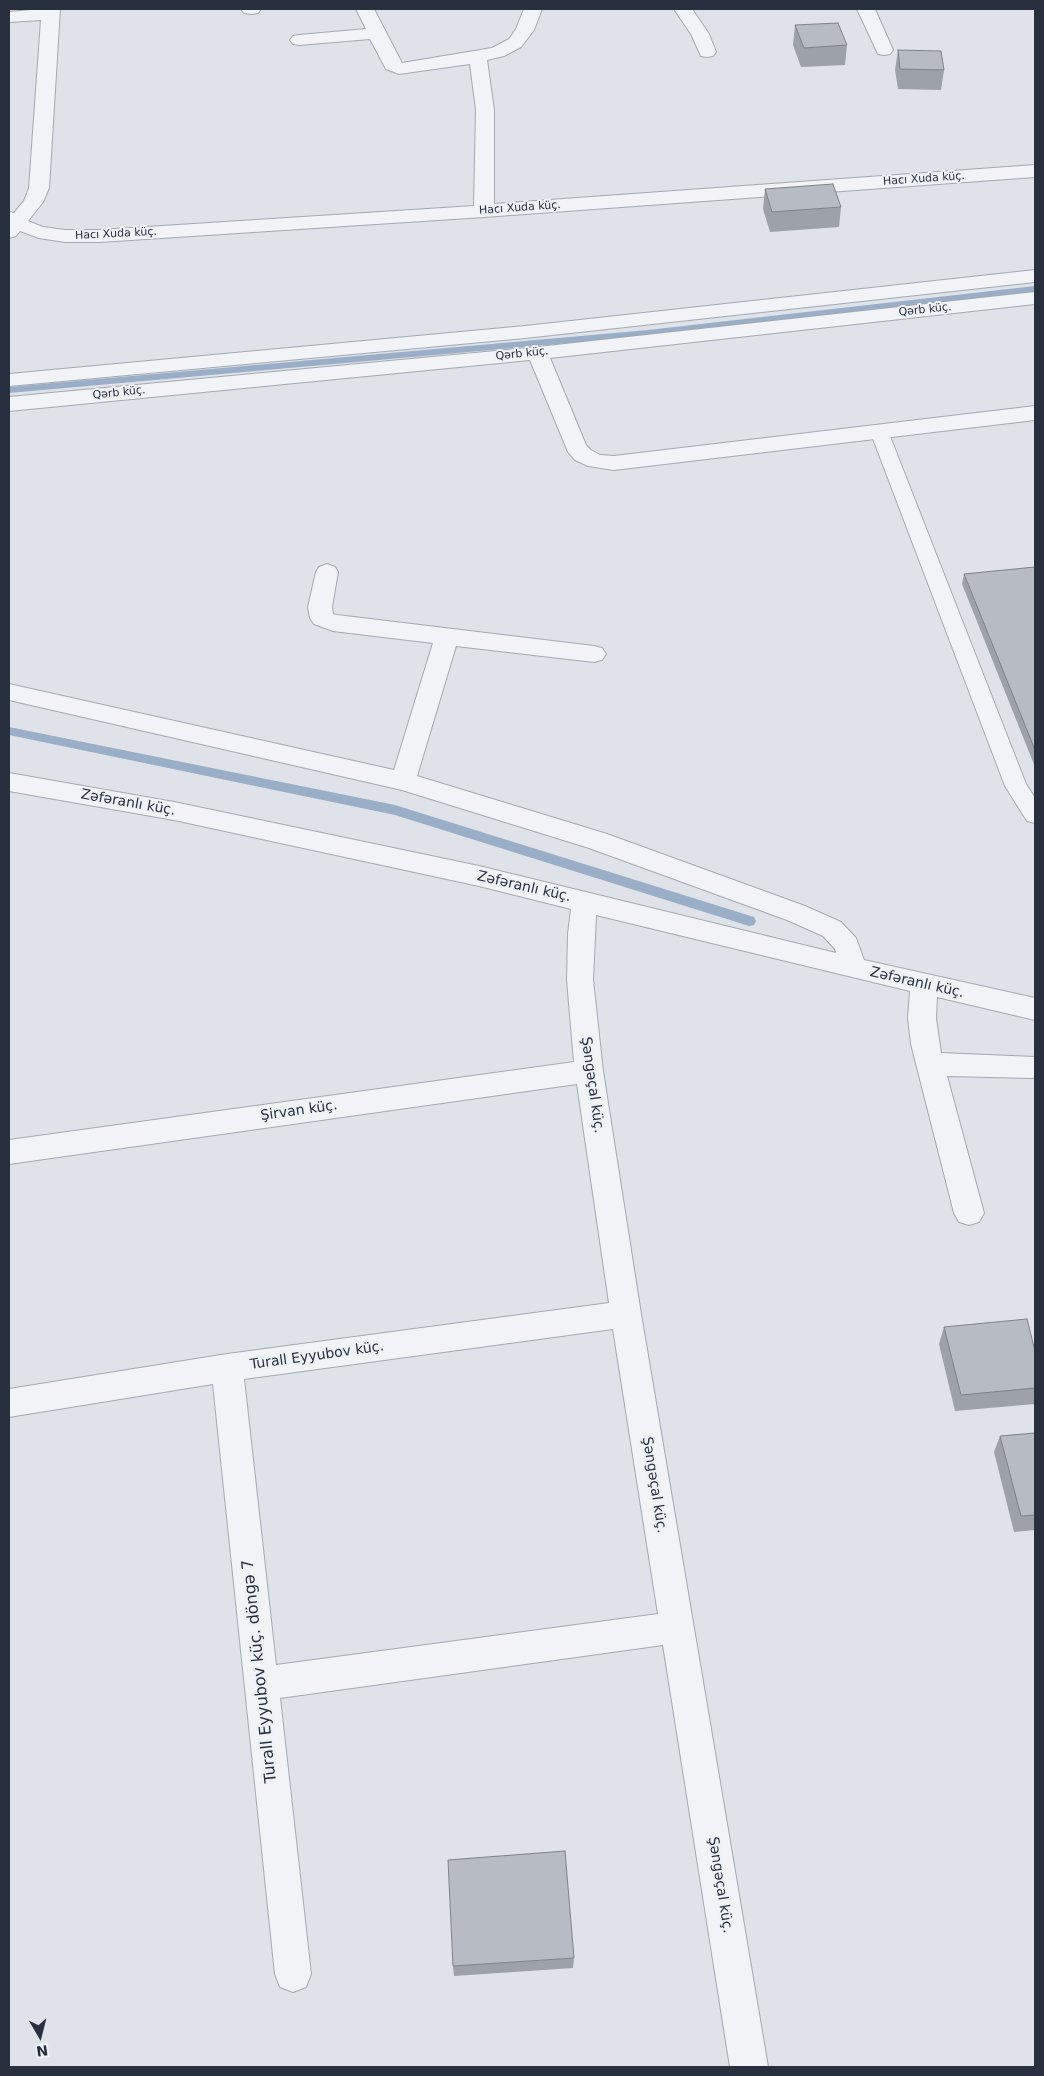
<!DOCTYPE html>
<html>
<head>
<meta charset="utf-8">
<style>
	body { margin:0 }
	#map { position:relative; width:1044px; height:2076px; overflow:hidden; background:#dfe2e8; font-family:"DejaVu Sans",sans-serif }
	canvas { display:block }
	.frame { position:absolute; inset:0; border:10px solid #282f3e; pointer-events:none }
	.north { position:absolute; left:15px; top:2011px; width:50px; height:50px; -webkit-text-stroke:4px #eef1f5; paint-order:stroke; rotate:172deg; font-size:14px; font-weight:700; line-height:20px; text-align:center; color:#282f3e }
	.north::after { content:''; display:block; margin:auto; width:18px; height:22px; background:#282f3e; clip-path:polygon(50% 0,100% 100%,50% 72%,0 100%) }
</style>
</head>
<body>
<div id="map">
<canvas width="1044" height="2076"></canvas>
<div class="frame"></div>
<div class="north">N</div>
</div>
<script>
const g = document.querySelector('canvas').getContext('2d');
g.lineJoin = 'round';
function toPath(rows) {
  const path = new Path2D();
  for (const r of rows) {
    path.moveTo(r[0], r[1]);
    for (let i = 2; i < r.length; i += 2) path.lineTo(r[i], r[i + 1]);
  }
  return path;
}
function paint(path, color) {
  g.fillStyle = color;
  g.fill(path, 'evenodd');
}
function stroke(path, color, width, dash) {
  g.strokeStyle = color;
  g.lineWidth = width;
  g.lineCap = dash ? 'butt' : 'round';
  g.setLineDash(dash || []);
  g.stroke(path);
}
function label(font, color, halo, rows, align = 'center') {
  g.font = font + ' "DejaVu Sans",sans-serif';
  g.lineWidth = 4;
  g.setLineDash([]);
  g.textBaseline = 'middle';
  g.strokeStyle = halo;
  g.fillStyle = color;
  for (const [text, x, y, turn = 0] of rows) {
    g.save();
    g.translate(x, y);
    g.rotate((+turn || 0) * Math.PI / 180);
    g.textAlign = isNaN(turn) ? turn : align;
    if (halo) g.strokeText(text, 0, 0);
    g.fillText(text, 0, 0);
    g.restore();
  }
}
paint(toPath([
	[1035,286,1035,292,648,336,9,393,9,387,648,330,1035,286],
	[9,727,395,805,754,917,756,921,754,925,749,926,395,815,9,735,9,727]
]), '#9aaec7');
const service = toPath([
	[879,425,886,427,888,431,1026,784,1035,798,1035,823,1027,821,1005,786,870,431,872,427,879,425]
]);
const minor = toPath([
	[42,9,60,9,49,188,43,202,28,221,43,227,65,230,100,230,474,206,476,110,470,64,399,74,386,69,370,39,299,45,293,44,290,40,293,36,299,35,366,29,356,9,374,9,402,63,492,48,509,39,516,29,524,9,542,9,534,30,521,47,504,56,487,60,494,110,494,204,1035,165,1035,177,484,217,100,242,65,242,39,238,20,231,16,236,9,238,9,212,14,213,24,201,29,188,41,20,9,22,9,12,42,9],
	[241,9,261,9,258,13,252,14,244,13,241,9],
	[674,9,692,9,709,34,716,52,713,56,707,57,701,56,691,34,674,9],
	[857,9,875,9,893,50,890,54,884,55,878,54,857,9],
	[1035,270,1035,282,525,338,9,386,9,374,525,326,1035,270],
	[1035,292,1035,304,550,358,586,445,591,450,600,455,614,456,1035,406,1035,420,614,470,588,466,575,460,568,452,530,360,9,411,9,397,538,347,1035,292],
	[327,564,335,567,338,572,332,607,333,614,337,615,594,646,602,648,606,654,602,660,594,662,456,646,417,776,607,834,805,906,841,922,856,938,864,960,1035,998,1035,1020,937,997,936,1018,941,1053,1035,1057,1035,1077,1032,1078,947,1076,984,1213,979,1222,969,1225,959,1222,954,1213,911,1044,908,1018,910,991,596,915,593,980,603,1071,641,1314,768,2067,730,2067,663,1645,280,1698,311,1974,306,1987,293,1992,280,1987,275,1974,213,1384,9,1417,9,1389,227,1354,609,1303,577,1084,9,1164,9,1140,574,1062,567,980,568,934,571,909,479,886,174,820,9,791,9,773,174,802,479,866,836,953,835,949,823,936,787,920,589,848,402,790,9,700,9,684,394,770,433,643,333,631,314,624,310,618,308,607,316,572,319,567,327,564],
	[613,1329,658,1614,276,1665,244,1379,613,1329]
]);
stroke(service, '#a4a9b2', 2);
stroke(minor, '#a4a9b2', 2);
paint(service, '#f1f3f6');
paint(minor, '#f1f3f6');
paint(toPath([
	[795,25,847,45,845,65,801,67,793,45],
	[898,50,944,70,941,90,898,89,895,70],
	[765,189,841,207,839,227,770,232,763,209],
	[1035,567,1035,767,962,584,964,574],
	[944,1327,1035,1351,1035,1404,955,1411,939,1344],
	[1035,1433,1035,1530,1014,1532,994,1452,1000,1436],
	[574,1958,573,1968,454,1976,453,1966]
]), '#9da1a9');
const building = toPath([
	[838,23,847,45,804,48,795,25,838,23],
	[898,50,941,51,944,70,900,69,898,50],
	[833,184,841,207,772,212,765,189,833,184],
	[1035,567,1035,750,964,574,1035,567],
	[1027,1319,1035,1351,1035,1388,961,1395,944,1327,1027,1319],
	[1035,1433,1035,1515,1021,1516,1000,1436,1035,1433],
	[565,1851,574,1958,453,1966,448,1860,565,1851]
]);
paint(building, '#b6bbc4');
stroke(building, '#7f8389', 1);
label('11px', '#282f3e', '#eef1f5', [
	["Hacı Xuda küç.",924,179,-4],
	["Hacı Xuda küç.",520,208,-4],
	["Hacı Xuda küç.",116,234,-3],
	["Qərb küç.",925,310,-6],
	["Qərb küç.",522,354,-6],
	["Qərb küç.",119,393,-6]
]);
label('14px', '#282f3e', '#eef1f5', [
	["Zəfəranlı küç.",128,803,10],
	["Zəfəranlı küç.",524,887,13],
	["Zəfəranlı küç.",917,983,13],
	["Şəngəçal küç.",592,1085,82],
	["Şirvan küç.",299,1111,-8],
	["Turall Eyyubov küç.",317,1356,-8],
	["Şəngəçal küç.",654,1485,81],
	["Şəngəçal küç.",720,1885,81]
]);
label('16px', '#282f3e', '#eef1f5', [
	["Turall Eyyubov küç. döngə 7",260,1671,-96]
]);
</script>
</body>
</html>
